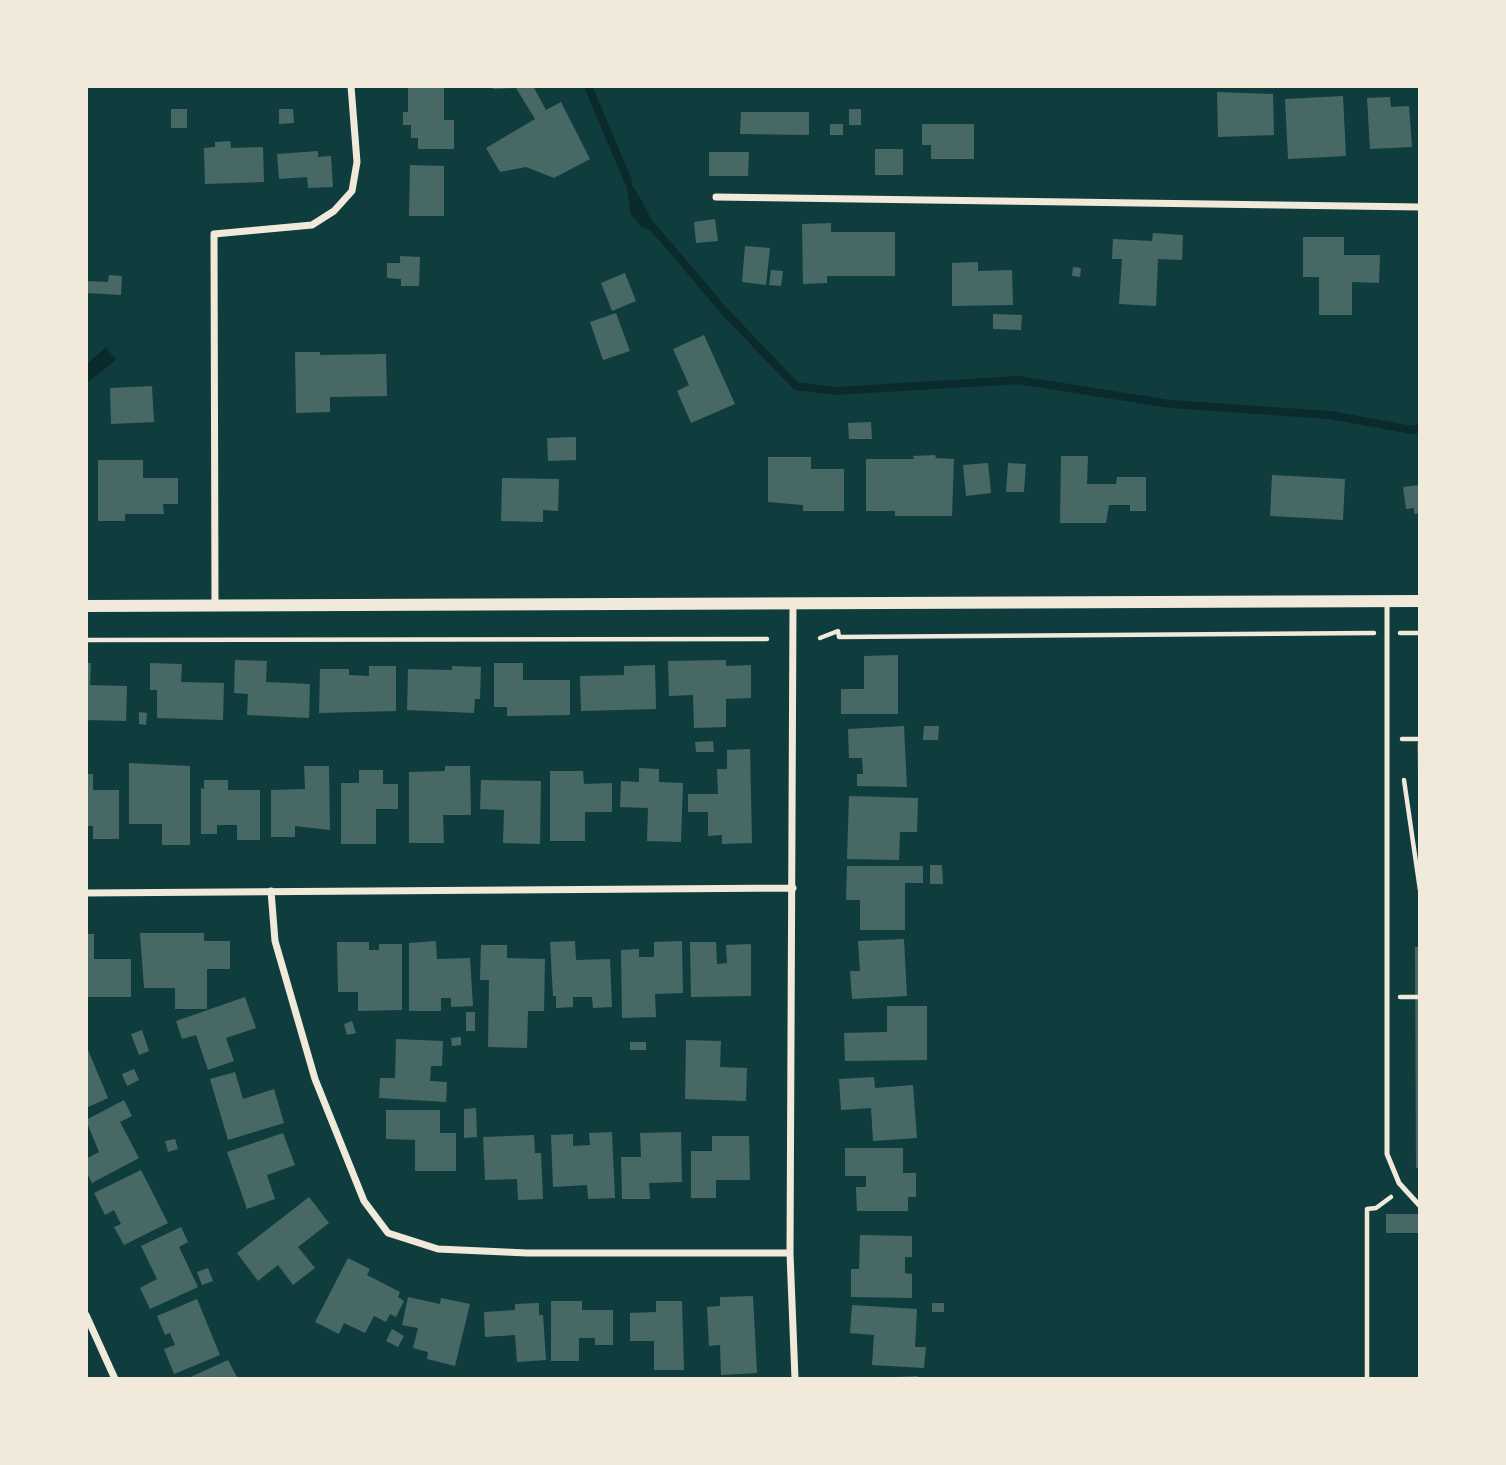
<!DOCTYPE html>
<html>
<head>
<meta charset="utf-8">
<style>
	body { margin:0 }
	#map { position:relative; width:1506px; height:1465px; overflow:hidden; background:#0f3d3e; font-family:Arial,sans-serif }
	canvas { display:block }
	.frame { position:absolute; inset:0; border:88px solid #f1e9da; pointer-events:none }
</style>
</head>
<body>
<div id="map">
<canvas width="1506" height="1465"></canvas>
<div class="frame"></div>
</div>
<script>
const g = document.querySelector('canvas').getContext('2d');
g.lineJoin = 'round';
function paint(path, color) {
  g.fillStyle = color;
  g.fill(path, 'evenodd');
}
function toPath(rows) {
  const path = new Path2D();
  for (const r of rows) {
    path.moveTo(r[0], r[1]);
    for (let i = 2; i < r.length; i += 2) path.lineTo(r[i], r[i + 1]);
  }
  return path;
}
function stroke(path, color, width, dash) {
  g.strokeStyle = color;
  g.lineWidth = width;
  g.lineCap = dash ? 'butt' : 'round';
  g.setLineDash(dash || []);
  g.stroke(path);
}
paint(toPath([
	[624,172,643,203,658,233,642,227,631,215],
	[106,347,116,360,88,382,86,365]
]), '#0a2a2b');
stroke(toPath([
	[588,86,628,181],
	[652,226,726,313,796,386,835,391,1018,380,1170,404,1330,415,1412,430,1420,428]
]), '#0a2a2b', 8);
paint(toPath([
	[492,86,533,86,546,110,561,102,590,159,554,178,526,167,500,172,486,148,535,119,516,88,493,89],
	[408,88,444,88,444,120,454,120,454,149,418,149,418,138,411,138,411,125,403,125,403,112,408,112],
	[1217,92,1273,94,1274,135,1218,137],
	[1343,96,1346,156,1288,159,1285,99],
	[1390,97,1391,107,1409,106,1412,147,1370,149,1367,98],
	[171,109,187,109,187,128,171,128],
	[279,109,293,109,294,123,279,124],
	[849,109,861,109,861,125,849,125],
	[741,112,809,112,809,135,740,134],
	[830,124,843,124,843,135,830,135],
	[922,124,974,124,974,159,931,159,931,145,922,145],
	[230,141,231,148,263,147,264,182,205,184,204,148,215,147,215,142],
	[875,149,903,149,903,175,875,175],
	[318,151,318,157,331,156,333,187,308,188,307,177,279,179,277,154],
	[709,152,749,152,748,176,709,176],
	[410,165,444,166,444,216,409,216],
	[715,219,718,241,696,243,694,222],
	[831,223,831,232,895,232,895,276,827,276,827,283,803,284,802,224],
	[1153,233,1183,235,1182,260,1158,259,1156,306,1119,304,1122,259,1112,259,1113,239,1152,241],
	[1303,237,1344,237,1344,255,1380,255,1379,283,1352,282,1352,315,1319,315,1319,277,1303,277],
	[745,246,770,248,766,285,742,282],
	[400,256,420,257,419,286,401,286,401,279,387,278,387,263,400,263],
	[978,262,978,271,1012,270,1013,305,952,306,952,263],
	[1073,267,1081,268,1080,277,1072,276],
	[771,270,783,271,781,286,769,285],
	[625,273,636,301,612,311,601,283],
	[109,275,122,276,121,295,86,293,86,281,108,282],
	[616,313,630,351,603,360,590,322],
	[993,314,1022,315,1021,330,993,329],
	[704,335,735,404,691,423,677,391,689,385,673,349],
	[295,352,320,352,320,355,386,354,387,396,330,397,330,412,296,413],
	[152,386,154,422,111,424,110,388],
	[871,422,872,439,849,439,848,423],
	[576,437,576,460,548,461,547,438],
	[935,455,936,458,954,459,952,516,895,516,895,511,866,511,866,459,914,459,913,456],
	[1061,456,1088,456,1087,484,1116,484,1117,477,1146,477,1146,511,1130,511,1130,505,1109,505,1106,523,1060,523],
	[768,457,811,457,811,469,844,469,844,511,803,511,803,505,768,502],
	[98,460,143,460,143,478,178,478,178,504,163,504,164,514,125,514,125,521,98,521],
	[988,463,991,493,966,496,963,465],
	[1008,463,1026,464,1024,492,1006,492],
	[1272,475,1345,479,1343,520,1270,516],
	[502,478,559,479,558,511,543,510,543,522,501,521],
	[1420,485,1420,513,1414,514,1414,508,1406,509,1403,487],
	[898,655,898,714,841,714,841,689,864,689,864,656],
	[235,660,267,661,266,682,310,684,309,718,247,715,248,694,234,693],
	[726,660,726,666,751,665,751,698,726,699,726,727,694,728,693,695,669,696,668,661],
	[86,663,91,663,90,685,127,686,126,721,86,720],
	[150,663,182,664,181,682,224,683,223,720,157,718,157,690,150,690],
	[494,663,523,663,523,680,570,680,570,715,507,716,507,707,494,707],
	[655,665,656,709,581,711,580,676,624,675,624,666],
	[369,666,396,666,396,711,319,713,320,669,349,669,349,675,369,676],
	[452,666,481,667,480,699,475,699,474,713,407,710,408,669,452,670],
	[139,712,147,713,146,725,139,724],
	[904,726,907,787,857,786,857,774,863,774,862,758,849,758,848,729],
	[924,726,939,726,938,740,923,740],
	[713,741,714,752,696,752,695,742],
	[1417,743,1420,743,1420,772,1418,772],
	[750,749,752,843,722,844,722,835,708,836,708,812,688,812,688,794,718,794,717,769,727,769,727,750],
	[129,763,190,766,190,845,162,845,162,824,129,824],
	[304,766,329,766,330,830,295,826,295,837,271,837,271,790,305,789],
	[445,766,470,766,471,815,443,815,444,843,409,843,409,772,445,771],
	[639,768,659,769,659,782,683,783,681,842,647,841,648,808,620,807,621,781,639,782],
	[359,770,383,770,383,784,398,784,398,809,376,809,376,844,341,844,341,783,359,783],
	[550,771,583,771,584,784,612,783,612,812,585,812,585,841,550,841],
	[86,774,93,774,93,790,119,790,119,839,93,839,93,826,86,826],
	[204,780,228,780,228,790,260,790,260,840,237,840,237,825,217,825,217,834,201,834,201,788,204,789],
	[481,780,541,781,540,844,503,843,504,810,480,809],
	[849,796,918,798,917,832,900,832,899,860,847,859],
	[930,865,942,865,943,884,930,884],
	[847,866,923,866,923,883,905,883,905,930,860,930,860,900,846,900],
	[140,933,204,933,204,941,230,941,230,969,207,969,207,1009,175,1009,175,988,144,988],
	[86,934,94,934,94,959,131,959,131,997,86,997],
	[904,939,907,996,852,999,850,971,860,971,858,941],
	[436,941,437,959,470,958,473,1006,451,1007,451,998,441,998,441,1011,409,1011,409,943],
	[575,941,576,960,610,959,612,1007,593,1008,592,997,573,997,573,1007,556,1008,556,996,553,996,550,942],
	[682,941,683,993,655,994,656,1017,622,1018,621,950,639,949,639,957,654,957,654,942],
	[337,942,369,942,369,950,379,950,379,944,402,944,402,1010,358,1011,358,992,338,992],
	[690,942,716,942,717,964,727,963,726,945,751,944,751,996,691,997],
	[481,945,507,945,507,958,545,959,544,1011,528,1011,527,1048,488,1047,489,980,480,980],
	[1415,947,1420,947,1420,1168,1416,1168],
	[245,997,256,1028,226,1038,234,1061,208,1070,196,1035,182,1039,176,1021],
	[887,1006,927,1006,927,1060,845,1061,844,1033,887,1032],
	[466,1012,475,1012,475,1031,466,1031],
	[352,1021,356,1033,347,1035,344,1024],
	[142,1030,149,1051,139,1055,131,1034],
	[461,1037,461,1045,452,1046,451,1038],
	[396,1039,443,1041,442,1066,431,1066,430,1081,447,1082,446,1102,379,1098,380,1078,395,1078],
	[686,1040,721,1041,720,1067,747,1068,746,1101,685,1099],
	[630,1042,646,1042,646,1050,630,1050],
	[86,1045,108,1098,86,1108],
	[134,1069,139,1080,127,1086,122,1074],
	[235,1072,243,1099,274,1089,284,1123,228,1140,210,1079],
	[874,1077,875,1088,913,1085,917,1138,873,1141,871,1108,841,1110,839,1079],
	[124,1100,132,1116,120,1122,139,1158,92,1183,86,1171,86,1159,99,1152,86,1120],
	[476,1108,477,1137,464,1138,464,1109],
	[386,1110,440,1110,440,1133,456,1133,456,1171,415,1171,415,1140,386,1139],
	[612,1132,615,1198,588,1199,587,1185,553,1187,551,1135,573,1134,573,1146,590,1145,589,1133],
	[681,1132,682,1182,649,1183,650,1199,622,1199,621,1157,641,1157,640,1133],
	[283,1133,295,1165,267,1175,275,1199,247,1209,227,1152],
	[534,1135,535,1153,541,1153,543,1199,518,1200,517,1179,485,1180,483,1137],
	[712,1136,749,1136,750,1180,716,1180,716,1198,691,1198,691,1151,712,1151],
	[175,1139,178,1149,168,1152,165,1141],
	[845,1148,903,1148,903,1173,916,1173,916,1197,908,1197,908,1211,857,1211,856,1187,866,1187,866,1176,845,1176],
	[141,1170,168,1223,124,1245,114,1227,121,1224,114,1210,105,1215,94,1193],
	[309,1197,329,1223,298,1247,315,1268,293,1285,278,1265,258,1281,237,1253],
	[1386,1214,1420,1214,1420,1233,1386,1233],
	[181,1227,188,1242,179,1247,198,1287,150,1309,140,1288,157,1279,141,1246],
	[860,1235,912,1236,912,1257,905,1257,905,1273,912,1274,912,1298,851,1297,851,1269,859,1269],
	[348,1258,370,1269,367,1275,400,1292,398,1297,404,1301,396,1317,390,1314,386,1322,374,1316,365,1333,344,1323,339,1334,315,1322],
	[208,1268,213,1281,202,1285,197,1272],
	[753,1296,757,1373,721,1375,720,1345,709,1346,707,1307,720,1306,720,1297],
	[408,1297,440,1304,441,1298,470,1304,455,1366,427,1359,428,1352,413,1348,418,1328,402,1325],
	[197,1299,220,1355,174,1374,164,1349,175,1345,170,1333,165,1335,157,1316],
	[551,1301,582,1301,582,1310,613,1310,613,1345,595,1345,595,1338,579,1338,579,1361,551,1361],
	[656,1301,682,1301,684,1370,654,1370,654,1341,630,1341,630,1313,656,1312],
	[539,1303,539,1315,543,1315,546,1360,517,1362,515,1335,485,1337,484,1312,515,1310,515,1304],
	[932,1303,944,1303,944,1312,932,1312],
	[852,1305,917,1309,915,1347,926,1347,924,1368,872,1365,874,1335,850,1333],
	[392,1329,404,1336,398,1347,386,1341],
	[228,1360,238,1379,186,1379],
	[918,1376,918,1379,895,1379,895,1377]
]), '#486865');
stroke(toPath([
	[1400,633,1420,633],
	[820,638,838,631,839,637,1374,633],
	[86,640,767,639],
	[1402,739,1420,739],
	[1404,780,1420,890],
	[1400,997,1420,997],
	[1367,1379,1367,1209,1376,1208,1391,1197]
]), '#f1e9da', 4.5);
stroke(toPath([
	[1387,602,1387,1154,1399,1183,1420,1206]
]), '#f1e9da', 5);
stroke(toPath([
	[716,197,1420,207],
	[793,604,790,1253,795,1379],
	[215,606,214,234,312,225,334,211,352,191,357,162,351,86],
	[271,891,275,941,315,1079,364,1201,388,1233,438,1249,527,1253,790,1253],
	[86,893,793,888],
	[86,1315,115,1379]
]), '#f1e9da', 7);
stroke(toPath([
	[86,606,1420,601]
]), '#f1e9da', 12);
</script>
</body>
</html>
